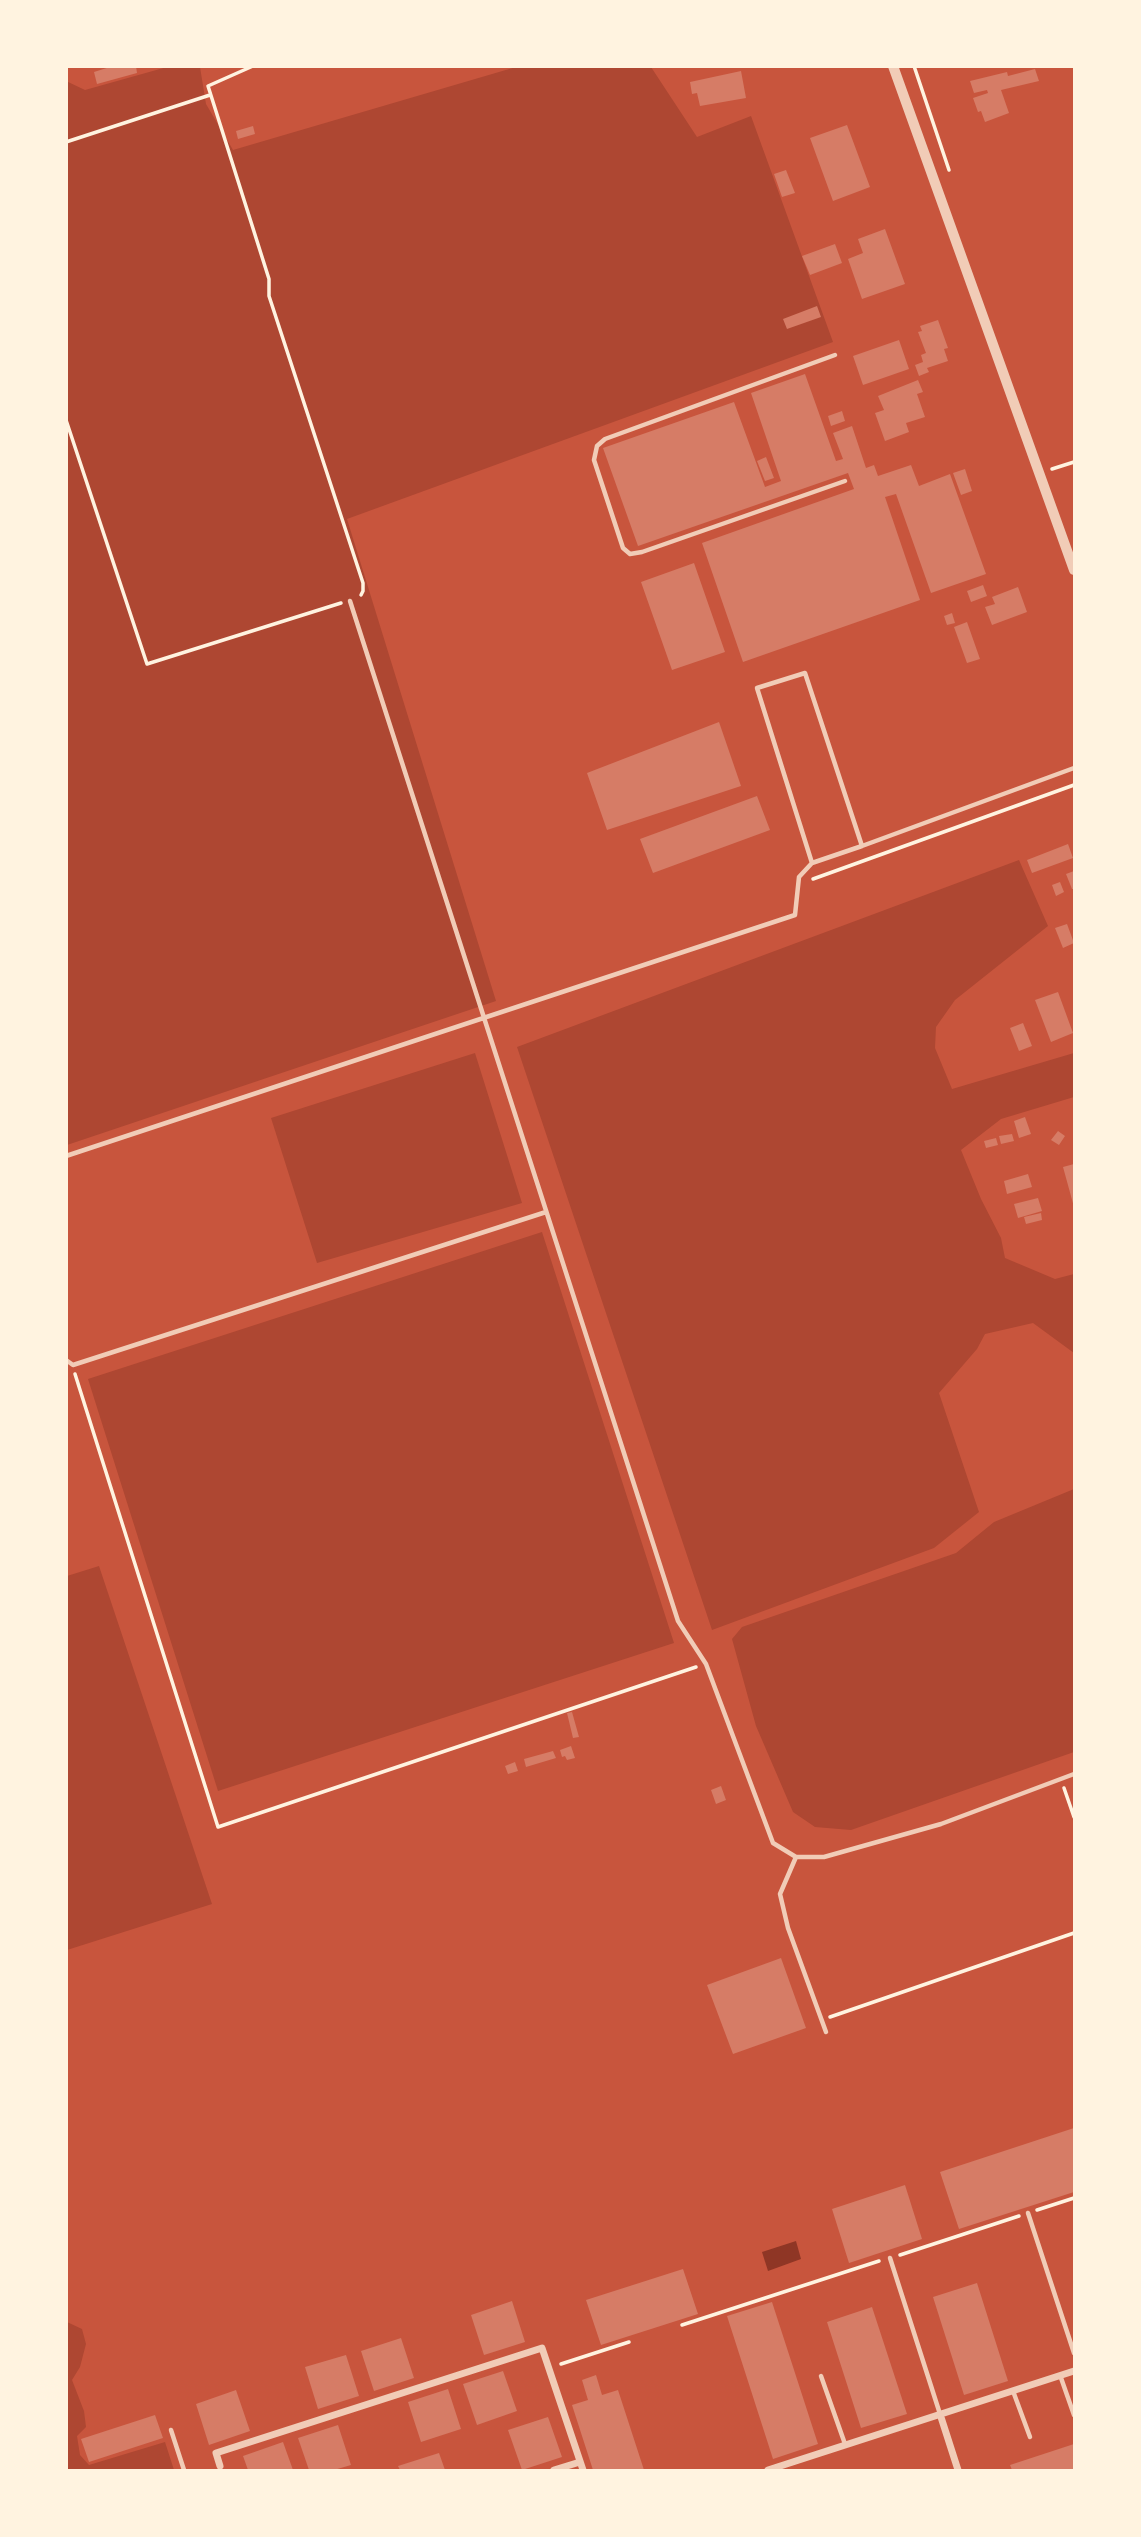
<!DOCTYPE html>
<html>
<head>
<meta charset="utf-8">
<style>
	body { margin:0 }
	#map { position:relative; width:1141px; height:2537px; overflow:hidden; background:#c8553d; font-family:"Source Serif 4",serif }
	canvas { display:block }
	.frame { position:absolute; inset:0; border:68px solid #fff3e0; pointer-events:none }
</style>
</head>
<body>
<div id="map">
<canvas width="1141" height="2537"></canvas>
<div class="frame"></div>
</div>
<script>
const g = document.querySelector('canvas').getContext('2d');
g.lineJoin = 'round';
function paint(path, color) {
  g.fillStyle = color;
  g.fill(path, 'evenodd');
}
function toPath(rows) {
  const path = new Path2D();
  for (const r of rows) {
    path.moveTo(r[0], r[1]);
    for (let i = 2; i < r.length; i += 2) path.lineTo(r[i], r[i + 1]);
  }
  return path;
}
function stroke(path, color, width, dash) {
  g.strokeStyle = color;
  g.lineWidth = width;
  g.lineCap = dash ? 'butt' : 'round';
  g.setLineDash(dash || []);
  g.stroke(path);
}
paint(toPath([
	[167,67,200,67,206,104,233,150,516,67,651,67,697,137,751,116,833,342,347,519,496,1001,67,1145,66,81,85,90],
	[1019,860,1048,926,955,1000,936,1027,935,1048,952,1089,1074,1053,1074,1097,1001,1119,961,1150,981,1199,1001,1238,1005,1258,1055,1279,1074,1274,1074,1353,1033,1323,985,1334,977,1349,939,1393,979,1512,934,1548,712,1630,517,1047],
	[475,1053,522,1203,317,1263,271,1118],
	[542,1232,674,1643,218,1791,88,1379],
	[1074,1489,1074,1752,851,1830,815,1827,793,1812,756,1726,732,1639,742,1627,956,1553,994,1522],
	[99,1566,212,1904,67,1950,67,1576],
	[67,2322,82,2329,86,2344,80,2367,72,2380,84,2411,86,2427,77,2436,80,2455,89,2465,165,2442,174,2470,67,2470]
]), '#ae4732');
paint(toPath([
	[796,2241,801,2259,768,2271,762,2252]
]), '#8f3625');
paint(toPath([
	[113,66,136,66,137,73,97,84,94,72],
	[1035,69,1039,81,1001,90,1009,113,985,122,981,111,978,112,973,98,988,93,987,90,974,93,970,81,1007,72,1008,76],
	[741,71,746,98,700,106,697,93,692,94,690,82],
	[847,125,870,187,833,201,810,138],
	[253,126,255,134,238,139,236,131],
	[786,170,795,193,782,197,774,174],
	[885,229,905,284,862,299,848,259,863,253,858,239],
	[835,244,842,263,810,275,802,256],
	[817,306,821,317,787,329,783,319],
	[938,320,948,348,944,349,948,361,927,368,929,372,919,376,915,365,923,362,921,355,926,353,918,332,922,331,920,326],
	[899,340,909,369,863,385,853,356],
	[805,374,836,461,843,459,833,433,852,426,866,468,874,465,878,476,911,465,919,486,950,474,986,574,931,593,896,494,885,497,920,600,743,662,702,543,854,489,848,473,638,546,603,448,734,402,765,487,781,481,751,393],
	[918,380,923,392,917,394,925,417,906,423,909,432,885,441,875,413,884,410,878,396],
	[842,411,845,421,831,426,828,416],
	[766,457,774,478,765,481,757,461],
	[965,469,972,491,961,495,953,473],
	[694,563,725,652,672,670,641,582],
	[983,585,987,596,971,602,967,591],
	[1018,587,1027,612,992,625,985,607,995,604,992,597],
	[952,613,955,623,947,625,944,616],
	[967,622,980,659,967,663,954,627],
	[719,722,741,786,607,830,587,773],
	[757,796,770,830,653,873,640,839],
	[1068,844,1073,858,1032,873,1027,860],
	[1074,871,1074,889,1072,889,1066,874],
	[1060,882,1064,892,1056,896,1052,885],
	[1067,924,1074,943,1063,948,1055,928],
	[1058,992,1073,1033,1051,1042,1035,1000],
	[1023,1023,1032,1046,1019,1051,1010,1028],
	[1025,1117,1031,1134,1019,1138,1014,1121],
	[1058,1131,1065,1136,1059,1145,1051,1140],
	[1012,1134,1014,1141,1001,1144,999,1136],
	[996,1138,998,1145,986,1148,984,1141],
	[1074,1164,1074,1207,1063,1167],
	[1028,1174,1032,1187,1007,1194,1004,1181],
	[1038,1198,1042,1211,1018,1218,1014,1204],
	[1041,1213,1042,1220,1026,1224,1024,1217],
	[572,1712,579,1737,573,1738,567,1713],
	[571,1746,575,1758,567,1760,565,1756,562,1757,560,1750],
	[553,1751,556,1758,526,1767,524,1759],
	[515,1762,518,1771,508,1774,505,1766],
	[721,1786,726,1800,716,1804,711,1790],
	[781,1958,806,2028,733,2054,707,1985],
	[1074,2128,1074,2192,959,2229,940,2172],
	[905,2185,922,2239,849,2263,832,2209],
	[683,2269,698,2314,601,2345,586,2300],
	[977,2283,1008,2381,964,2395,933,2297],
	[512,2301,525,2342,484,2355,471,2315],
	[772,2302,818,2444,773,2459,727,2316],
	[872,2307,907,2414,861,2428,827,2322],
	[401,2338,414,2378,374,2391,361,2351],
	[346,2355,359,2396,318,2409,305,2367],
	[503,2371,517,2411,477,2425,463,2384],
	[596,2375,602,2395,618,2390,644,2470,593,2470,572,2405,588,2400,582,2380],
	[448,2389,461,2429,421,2442,408,2402],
	[236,2390,250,2431,209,2445,196,2404],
	[155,2415,163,2438,89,2462,81,2439],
	[548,2417,562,2457,522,2470,508,2430],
	[338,2425,351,2465,334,2470,309,2470,298,2438],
	[283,2442,293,2470,248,2470,243,2456],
	[1074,2444,1074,2470,1012,2470,1010,2465],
	[439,2453,445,2470,400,2470,398,2466]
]), '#d67c66');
stroke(toPath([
	[253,66,208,86,269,279,269,296,363,583,363,591,361,595],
	[914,66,949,170],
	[66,142,210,95],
	[66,420,147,664,341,603],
	[1052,469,1074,462],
	[813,879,1074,785],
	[75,1374,218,1827,696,1667],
	[1064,1788,1074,1817],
	[830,2017,1074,1933],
	[1037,2210,1074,2198],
	[900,2255,1019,2216],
	[682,2325,879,2261],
	[561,2364,629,2342]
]), '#fff3e0', 3.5);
stroke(toPath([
	[835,355,605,439,597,446,594,460,623,548,630,554,642,552,845,481],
	[350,601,678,1621,706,1664,773,1843,796,1857,824,1857,941,1824,1074,1774],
	[862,846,805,673,757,688,812,863,862,846,1074,768],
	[66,1156,795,915,799,877,812,863],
	[66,1360,73,1365,546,1212],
	[796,1857,780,1894,788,1928,826,2032],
	[1028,2213,1074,2353],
	[890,2258,940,2414],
	[1060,2375,1074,2415],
	[821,2376,845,2444],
	[1013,2391,1030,2437],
	[171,2430,184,2470]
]), '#f1ccb7', 4.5);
stroke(toPath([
	[940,2414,958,2470],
	[220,2466,216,2453,542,2348,583,2470],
	[554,2470,580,2462],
	[768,2470,1074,2371]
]), '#f1ccb7', 7);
stroke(toPath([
	[893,66,1074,570]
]), '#f1ccb7', 10);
</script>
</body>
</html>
